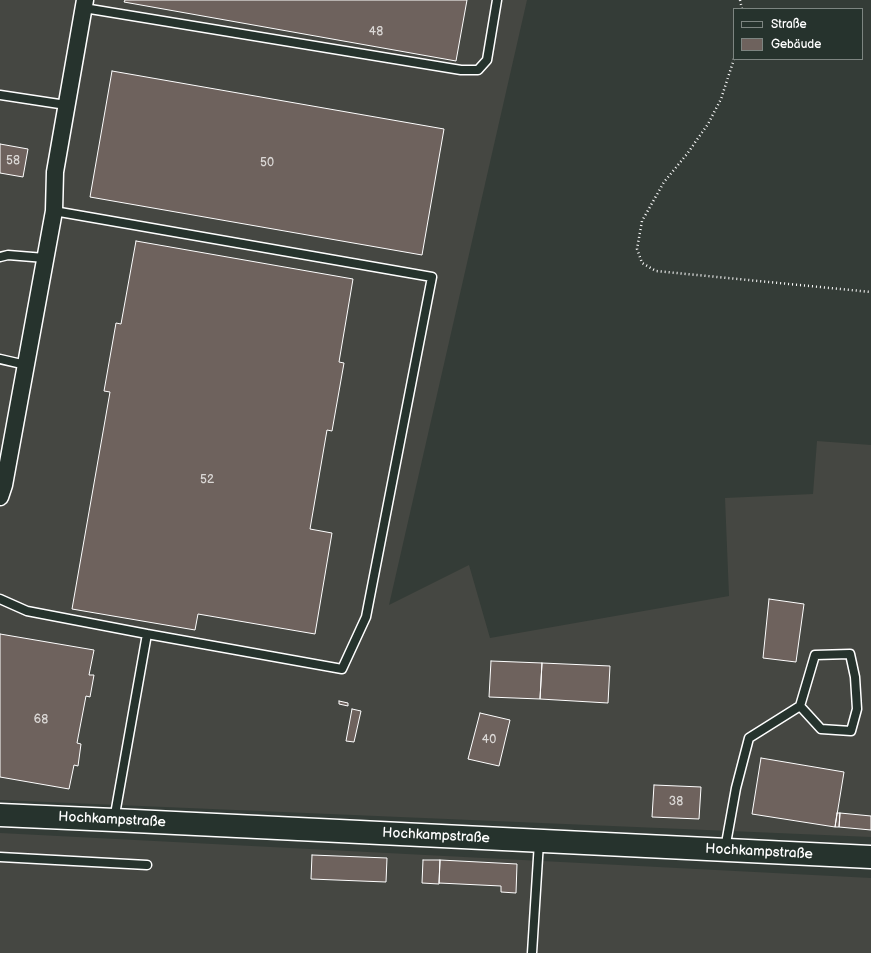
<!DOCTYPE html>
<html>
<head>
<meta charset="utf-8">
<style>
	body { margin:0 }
	#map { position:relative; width:871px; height:953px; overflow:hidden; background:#343c37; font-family:"Balsamiq Sans",sans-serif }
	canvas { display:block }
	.legend { position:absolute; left:733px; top:8px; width:130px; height:52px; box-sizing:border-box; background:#26332d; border:1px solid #7d8581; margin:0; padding:5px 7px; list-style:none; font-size:12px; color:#fff }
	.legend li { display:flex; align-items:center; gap:8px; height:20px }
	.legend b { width:20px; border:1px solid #7d8581 }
</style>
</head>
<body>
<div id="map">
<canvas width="871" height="953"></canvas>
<ul class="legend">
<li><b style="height:5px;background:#26332d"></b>Straße</li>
<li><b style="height:11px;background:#6e625d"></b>Gebäude</li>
</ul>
</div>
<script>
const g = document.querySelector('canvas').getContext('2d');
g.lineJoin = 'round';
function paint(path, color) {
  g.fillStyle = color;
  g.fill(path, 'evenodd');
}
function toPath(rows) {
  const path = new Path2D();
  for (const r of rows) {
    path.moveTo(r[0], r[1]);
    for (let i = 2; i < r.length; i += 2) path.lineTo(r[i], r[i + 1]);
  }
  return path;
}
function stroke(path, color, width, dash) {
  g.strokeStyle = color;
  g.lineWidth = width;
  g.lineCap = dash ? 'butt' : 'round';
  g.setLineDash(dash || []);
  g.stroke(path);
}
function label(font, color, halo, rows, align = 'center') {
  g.font = font + ' "Balsamiq Sans",sans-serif';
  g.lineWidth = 3;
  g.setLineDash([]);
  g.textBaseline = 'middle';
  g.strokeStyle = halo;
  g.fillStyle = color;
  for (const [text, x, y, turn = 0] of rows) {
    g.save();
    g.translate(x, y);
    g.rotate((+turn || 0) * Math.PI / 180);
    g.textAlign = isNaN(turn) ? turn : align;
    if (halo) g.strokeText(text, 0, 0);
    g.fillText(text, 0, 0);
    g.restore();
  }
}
paint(toPath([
	[0,0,527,0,389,605,469,565,490,638,729,596,725,498,813,494,817,441,871,445,871,837,0,800],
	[0,833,871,878,871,953,0,953]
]), '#454742');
const building = toPath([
	[125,0,467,0,456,61,124,2,125,0],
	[112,71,444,129,422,255,90,197,112,71],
	[0,144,28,149,23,177,0,173,0,144],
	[136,241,353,279,339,362,344,363,332,431,327,430,310,529,332,533,315,634,198,614,195,630,72,609,110,392,104,391,116,323,121,324,136,241],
	[769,599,804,604,796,662,763,658,769,599],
	[0,634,94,650,89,675,94,675,90,697,86,696,77,743,81,744,78,766,74,765,69,789,0,777,0,634],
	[491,661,542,663,540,699,489,697,491,661],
	[542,663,610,666,608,703,540,699,542,663],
	[339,701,348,703,348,706,339,704,339,701],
	[352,709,361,711,354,742,346,741,352,709],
	[480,713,510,720,499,766,468,759,480,713],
	[761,758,844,772,835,827,752,814,761,758],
	[654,785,701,787,699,819,652,817,654,785],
	[837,813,840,813,839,827,835,827,837,813],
	[840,813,871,816,871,830,839,827,840,813],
	[312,855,387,858,386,882,311,879,312,855],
	[423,860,440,860,439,884,422,883,423,860],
	[440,860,517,864,516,893,501,892,501,886,439,883,440,860]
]);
paint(building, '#6e625d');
stroke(building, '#fff', 1);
const lane = toPath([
	[84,8,461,70,478,70,487,60,497,0],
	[0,95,66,105],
	[54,211,432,277,366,617,342,669,147,634],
	[0,257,8,255,45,258],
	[0,359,26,365],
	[0,599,27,611,147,634,114,820],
	[725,849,736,788,749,738,800,706,815,655,850,654,855,677,857,709,851,731,821,729,800,706],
	[0,857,147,865],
	[532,953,539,842]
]);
const street = toPath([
	[0,497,4,485,54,211,55,172,85,0]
]);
const secondary = toPath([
	[0,815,114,820,871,857]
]);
stroke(lane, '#fff', 11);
stroke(street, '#fff', 19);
stroke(secondary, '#fff', 25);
stroke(toPath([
	[740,0,742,9],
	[734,59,721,99,708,124,687,154,664,182,642,221,637,249,642,263,656,271,871,292]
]), '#fff', 2.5, [1, 3]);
stroke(lane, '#26332d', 8);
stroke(street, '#26332d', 16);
stroke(secondary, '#26332d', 22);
label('12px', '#dbd8d6', null, [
	["48",376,32],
	["58",13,161],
	["50",267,163],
	["52",207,480],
	["68",41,720],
	["40",489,740],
	["38",676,802]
]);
label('14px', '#fff', '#26332d', [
	["Hochkampstraße",112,820,3],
	["Hochkampstraße",436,836,3],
	["Hochkampstraße",759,852,3]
]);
</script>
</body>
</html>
